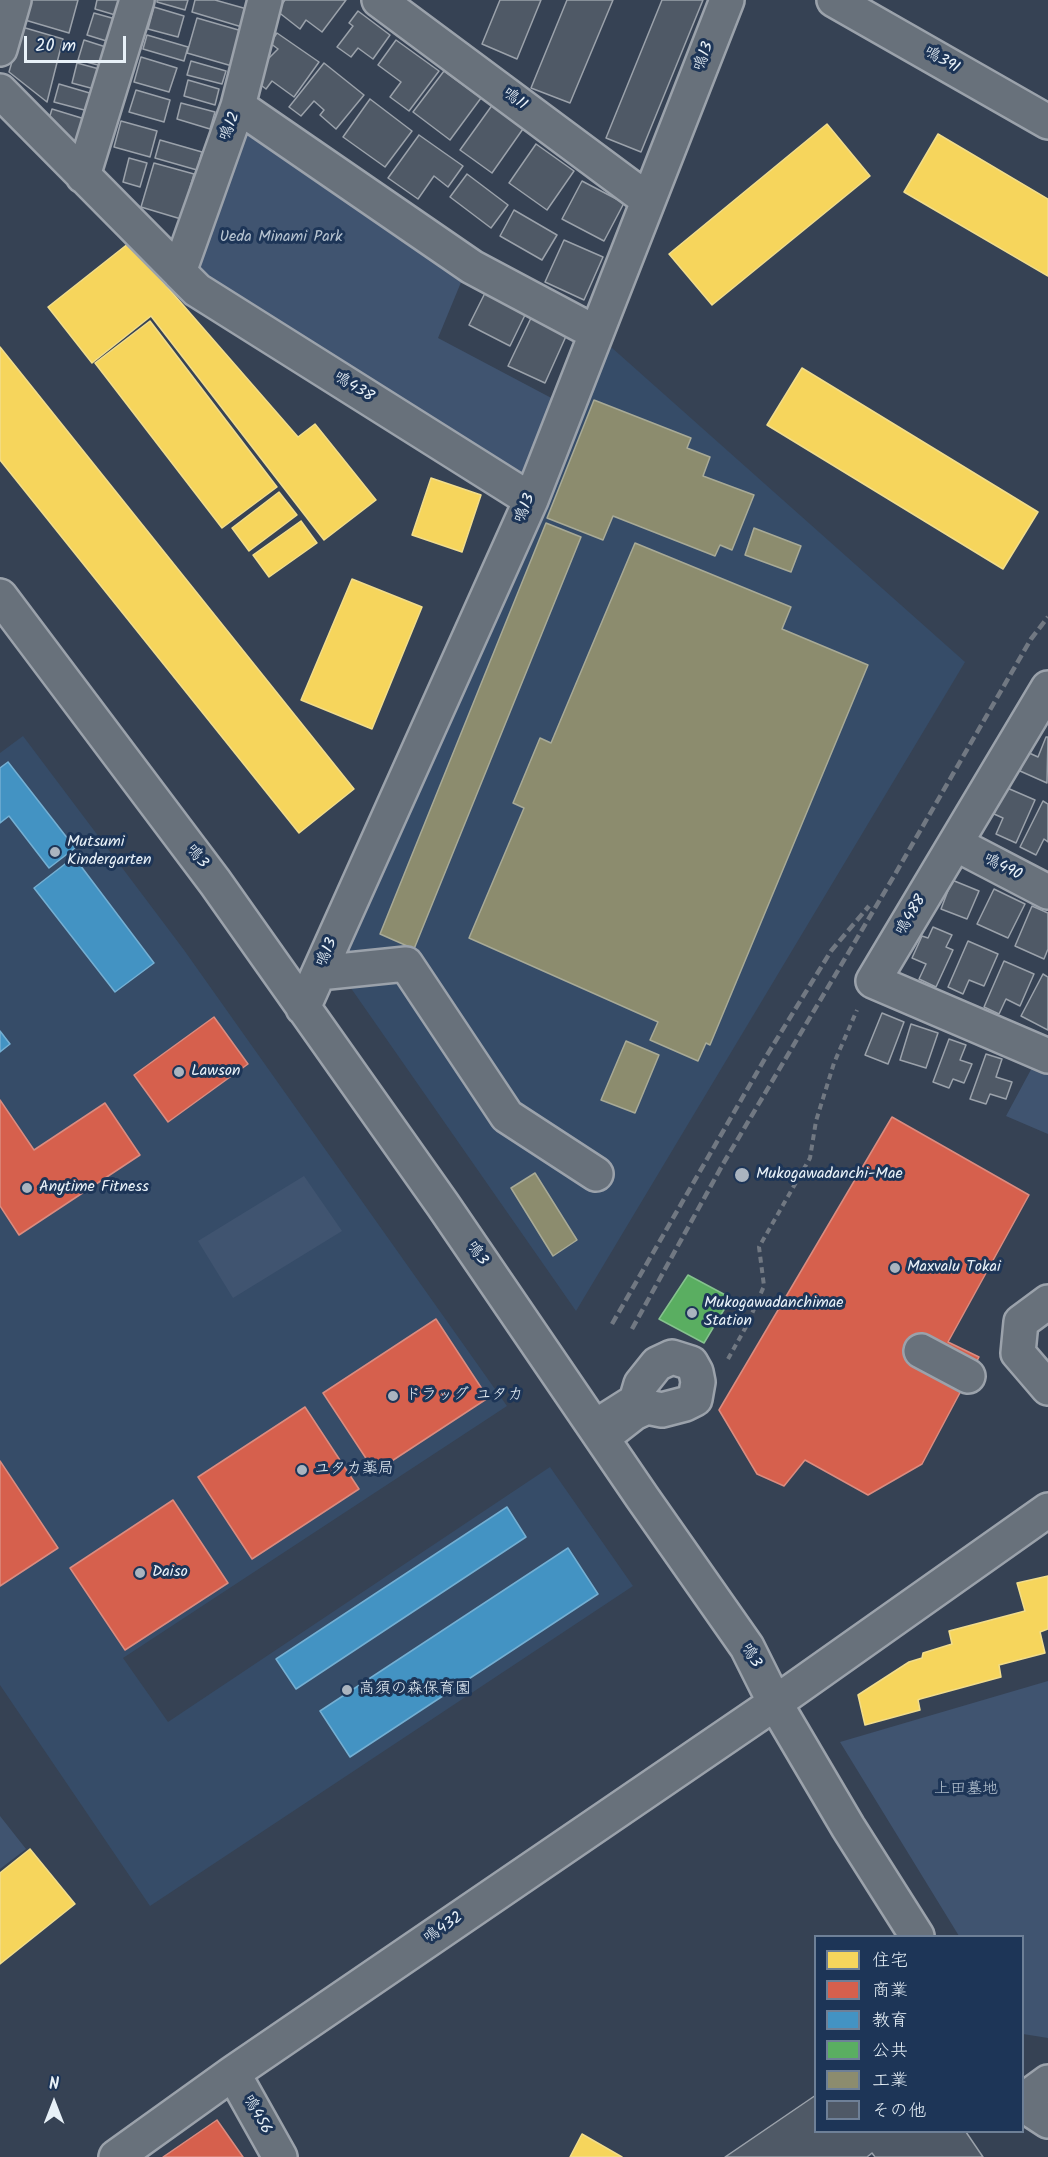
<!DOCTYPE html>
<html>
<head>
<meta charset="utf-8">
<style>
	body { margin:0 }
	#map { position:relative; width:1048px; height:2157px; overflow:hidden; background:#364254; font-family:Kalam,"Klee One",sans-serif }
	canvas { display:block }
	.legend { position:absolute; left:814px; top:1935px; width:210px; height:198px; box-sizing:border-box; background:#1d3557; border:2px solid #6e8097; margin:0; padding:8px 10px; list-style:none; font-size:18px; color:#e8f1f8 }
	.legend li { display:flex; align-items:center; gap:12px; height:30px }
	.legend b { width:30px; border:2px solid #6e8097 }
	.north { position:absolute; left:24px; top:2073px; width:60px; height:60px; -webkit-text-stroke:4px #1d3557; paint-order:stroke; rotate:0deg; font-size:16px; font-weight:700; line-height:24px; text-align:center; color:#e8f1f8 }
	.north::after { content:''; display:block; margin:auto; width:21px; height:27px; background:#e8f1f8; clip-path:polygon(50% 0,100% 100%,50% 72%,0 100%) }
	.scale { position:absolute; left:24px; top:36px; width:102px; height:27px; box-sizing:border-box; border:3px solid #e8f1f8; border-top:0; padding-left:8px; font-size:18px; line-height:21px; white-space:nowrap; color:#e8f1f8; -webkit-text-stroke:4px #1d3557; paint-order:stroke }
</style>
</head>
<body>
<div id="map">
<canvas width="1048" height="2157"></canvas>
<ul class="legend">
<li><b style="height:16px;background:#f6d55c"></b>住宅</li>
<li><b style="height:16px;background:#d6604d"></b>商業</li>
<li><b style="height:16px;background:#4393c3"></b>教育</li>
<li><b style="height:16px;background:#5aae61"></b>公共</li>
<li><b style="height:16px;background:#8c8c6e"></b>工業</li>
<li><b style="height:16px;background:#4f5966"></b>その他</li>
</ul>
<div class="north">N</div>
<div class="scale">20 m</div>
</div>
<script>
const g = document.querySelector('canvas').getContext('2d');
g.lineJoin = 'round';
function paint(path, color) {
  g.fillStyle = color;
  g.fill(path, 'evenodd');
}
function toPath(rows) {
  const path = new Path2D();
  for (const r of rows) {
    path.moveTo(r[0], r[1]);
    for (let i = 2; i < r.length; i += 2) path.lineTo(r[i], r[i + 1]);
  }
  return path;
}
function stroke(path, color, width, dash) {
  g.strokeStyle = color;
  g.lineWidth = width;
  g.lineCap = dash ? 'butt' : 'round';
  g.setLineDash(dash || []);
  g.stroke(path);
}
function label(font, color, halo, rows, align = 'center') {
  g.font = font + ' Kalam,"Klee One",sans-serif';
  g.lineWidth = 6;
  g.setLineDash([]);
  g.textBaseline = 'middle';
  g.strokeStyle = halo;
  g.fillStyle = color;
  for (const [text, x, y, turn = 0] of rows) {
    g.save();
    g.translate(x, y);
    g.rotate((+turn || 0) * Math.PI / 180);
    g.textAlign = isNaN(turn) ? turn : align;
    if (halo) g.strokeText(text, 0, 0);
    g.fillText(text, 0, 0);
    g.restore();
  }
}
paint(toPath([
	[611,347,965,662,576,1311,339,971],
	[23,736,184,950,507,1406,123,1658,168,1722,550,1467,633,1586,150,1906,0,1685,0,753]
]), '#364c68');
paint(toPath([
	[244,118,464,275,438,338,557,401,526,484,187,269],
	[1034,1064,1048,1070,1048,1134,1006,1116],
	[304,1176,342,1231,233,1298,198,1241],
	[1048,1681,1048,2038,1023,2034,1022,1936,959,1936,840,1742],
	[0,1816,26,1849,0,1869]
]), '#405470');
const homes = toPath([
	[827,124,870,176,712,305,669,254,827,124],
	[938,134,1048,199,1048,276,904,192,938,134],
	[129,243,298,437,315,424,376,500,324,540,151,316,92,363,48,307,129,243],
	[150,321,277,487,222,528,95,363,150,321],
	[0,347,354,789,299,833,0,460,0,347],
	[802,368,1038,512,1003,569,767,425,802,368],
	[431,478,481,495,462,552,412,535,431,478],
	[279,492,297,515,249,551,232,528,279,492],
	[301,521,317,543,269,577,253,555,301,521],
	[352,579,422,607,372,729,301,700,352,579],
	[1048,1576,1048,1629,1040,1632,1045,1653,999,1665,1001,1677,920,1699,918,1700,920,1710,865,1725,858,1695,909,1662,922,1658,923,1653,952,1644,949,1631,1025,1611,1017,1583,1048,1576],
	[30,1849,75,1904,0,1964,0,1873,30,1849],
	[582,2134,622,2157,570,2157,582,2134]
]);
paint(homes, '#f6d55c');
stroke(homes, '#f2dd8b', 1.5);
const shops = toPath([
	[214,1017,248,1064,168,1122,134,1075,214,1017],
	[0,1100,34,1150,105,1103,140,1155,19,1235,0,1206,0,1100],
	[892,1117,1029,1195,948,1342,979,1357,922,1464,868,1495,805,1460,784,1486,757,1474,719,1410,892,1117],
	[436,1319,488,1398,375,1472,323,1393,436,1319],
	[305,1407,359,1489,252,1559,198,1477,305,1407],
	[0,1461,58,1548,0,1586,0,1461],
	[173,1500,228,1583,125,1650,70,1568,173,1500],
	[217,2120,243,2157,163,2157,217,2120]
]);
paint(shops, '#d6604d');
stroke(shops, '#db8c80', 1.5);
const schools = toPath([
	[8,762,75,848,49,868,9,816,0,823,0,768,8,762],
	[74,857,154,963,115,992,34,888,74,857],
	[0,1031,10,1044,0,1052,0,1031],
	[507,1507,526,1537,296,1689,276,1659,507,1507],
	[568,1548,598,1594,350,1757,320,1711,568,1548]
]);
paint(schools, '#4393c3');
stroke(schools, '#74afd3', 1.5);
const public = toPath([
	[688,1275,731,1298,704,1343,659,1319,688,1275]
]);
paint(public, '#5aae61');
stroke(public, '#85c28e', 1.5);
const industry = toPath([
	[594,400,691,438,687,448,710,457,703,476,754,495,732,550,720,545,715,556,613,516,603,540,547,518,594,400],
	[546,523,581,537,414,949,380,934,546,523],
	[754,528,801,546,791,572,745,555,754,528],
	[635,543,791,607,782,629,868,665,710,1045,706,1043,698,1061,650,1040,658,1022,469,938,524,808,513,803,540,738,551,743,635,543],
	[626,1041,659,1055,635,1113,601,1100,626,1041],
	[535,1173,577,1240,553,1256,511,1188,535,1173]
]);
paint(industry, '#8c8c6e');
stroke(industry, '#a8aa97', 1.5);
const building = toPath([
	[31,0,78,0,69,33,25,20,31,0],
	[97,0,128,0,122,17,95,9,97,0],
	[157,0,188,0,185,10,157,2,157,0],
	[195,0,215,0,247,9,242,27,192,12,195,0],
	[285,0,346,0,322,32,306,20,300,29,277,11,285,0],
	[500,0,541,0,517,59,482,44,500,0],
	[567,0,613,0,570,103,531,88,567,0],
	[662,0,703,0,641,152,606,138,662,0],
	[154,7,184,16,178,37,148,29,154,7],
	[358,11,390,35,373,59,358,48,351,57,337,47,353,26,349,23,358,11],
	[94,13,119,20,113,43,87,35,94,13],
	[197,18,242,31,232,66,187,53,197,18],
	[22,27,63,39,47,102,9,72,22,27],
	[277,33,319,62,294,97,272,81,266,89,257,82,261,66,278,49,270,43,277,33],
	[147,35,188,47,184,61,143,49,147,35],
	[84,40,112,49,106,67,78,60,84,40],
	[396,40,439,71,409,111,390,97,401,82,378,65,396,40],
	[141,57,177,68,169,92,134,82,141,57],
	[191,61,226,71,222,84,187,75,191,61],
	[77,63,103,70,98,90,72,83,77,63],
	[324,63,364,95,336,129,320,115,324,110,314,101,301,116,289,107,324,63],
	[444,71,481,98,450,140,413,112,444,71],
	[188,80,219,89,215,105,184,96,188,80],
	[59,84,93,94,88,111,54,102,59,84],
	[136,90,170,100,164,122,129,112,136,90],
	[370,99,412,131,385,167,343,137,370,99],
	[181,103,215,112,210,129,177,119,181,103],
	[493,104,525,126,492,173,460,150,493,104],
	[52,109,88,120,80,146,49,119,52,109],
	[121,121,157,131,150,157,114,147,121,121],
	[419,135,463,166,448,187,434,176,418,199,388,178,419,135],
	[160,140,202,152,197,170,155,158,160,140],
	[536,144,574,171,547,210,509,183,536,144],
	[129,158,147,163,140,187,123,182,129,158],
	[154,163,194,174,181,219,141,207,154,163],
	[467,174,508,205,491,228,450,197,467,174],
	[582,181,624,203,604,241,562,219,582,181],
	[514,210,557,235,542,260,500,236,514,210],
	[564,240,603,257,584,300,545,282,564,240],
	[485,293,526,313,510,346,469,325,485,293],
	[531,318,567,334,545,383,508,366,531,318],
	[1046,737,1048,737,1047,783,1020,771,1027,752,1038,757,1046,737],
	[1005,787,1035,800,1016,843,996,834,1003,818,994,814,1005,787],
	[1043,801,1048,804,1048,842,1044,839,1036,855,1020,847,1043,801],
	[952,880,979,891,967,919,941,909,952,880],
	[994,889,1025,904,1008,938,977,924,994,889],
	[1032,906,1048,913,1048,949,1044,959,1015,946,1032,906],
	[933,927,952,935,946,947,953,950,936,987,919,979,926,964,912,958,922,936,928,938,933,927],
	[968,941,998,954,984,986,969,980,963,994,948,987,968,941],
	[1004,961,1034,974,1020,1006,1006,999,999,1014,984,1007,1004,961],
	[1043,974,1048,977,1048,1030,1021,1016,1043,974],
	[882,1013,904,1022,888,1064,865,1055,882,1013],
	[911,1024,938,1033,926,1068,900,1060,911,1024],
	[949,1039,966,1045,960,1060,972,1064,964,1083,953,1079,949,1088,933,1082,949,1039],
	[986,1054,1002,1059,996,1077,1012,1082,1006,1099,990,1094,986,1104,970,1099,986,1054],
	[816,2095,816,2132,966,2132,983,2157,875,2157,872,2153,867,2157,725,2157,816,2095]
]);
paint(building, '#4f5966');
stroke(building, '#9ba2ab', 1.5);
const minor = toPath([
	[379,0,648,200],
	[834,0,1048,122],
	[0,49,14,0],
	[0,91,179,272,238,106,472,267,596,333],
	[238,106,265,0],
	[83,176,137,0],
	[179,272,197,290,531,500],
	[0,596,215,882,443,1205,642,1497,747,1647,775,1703,848,1827,917,1936],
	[1048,688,873,981,1048,1056],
	[956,844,1048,892],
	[319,973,406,964,507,1116,596,1174],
	[303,1008,531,500,727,0],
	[1048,1302,1021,1322,1018,1353,1048,1388],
	[921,1351,968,1376],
	[595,1427,636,1401,641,1384,657,1364,672,1357,691,1363,696,1372,698,1382,695,1399,685,1404,662,1410,647,1407,634,1413,602,1438],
	[233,2073,280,2157],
	[1022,2101,1048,2082],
	[1022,2104,1048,2121],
	[116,2157,233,2073,775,1703,1048,1510]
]);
stroke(minor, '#9ba2ab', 38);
stroke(toPath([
	[728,1359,747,1325,764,1286,759,1247,810,1158,816,1121,834,1063,857,1010]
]), '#717882', 4, [6, 4.5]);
stroke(minor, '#68717b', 33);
stroke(toPath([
	[612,1324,767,1055,831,951,869,906],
	[632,1329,723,1164,894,876,1031,639,1048,617]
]), '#717882', 4.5, [9, 4.5]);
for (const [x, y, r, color] of [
	[55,852,6,"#aab4bf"],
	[179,1072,6,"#aab4bf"],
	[742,1175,8,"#aab4bf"],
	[27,1188,6,"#aab4bf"],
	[895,1268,6,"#aab4bf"],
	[692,1313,6,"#aab4bf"],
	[393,1396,6,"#aab4bf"],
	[302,1470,6,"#aab4bf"],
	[140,1573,6,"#aab4bf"],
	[347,1690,6,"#aab4bf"]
]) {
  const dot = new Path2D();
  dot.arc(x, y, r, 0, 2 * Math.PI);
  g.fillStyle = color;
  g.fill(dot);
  stroke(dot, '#1d3557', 2);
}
label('16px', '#e8f1f8', '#1d3557', [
	["鳴13",705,57,-69],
	["鳴391",941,61,30],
	["鳴11",514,100,37],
	["鳴12",231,127,-67],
	["鳴438",353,388,32],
	["鳴13",526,509,-67],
	["鳴3",196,857,53],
	["鳴490",1002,868,27],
	["鳴488",912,916,-59],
	["鳴13",328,953,-66],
	["鳴3",476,1254,56],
	["鳴3",750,1656,61],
	["鳴432",444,1929,-34],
	["鳴456",256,2115,61]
]);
label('16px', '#b6c3d0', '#1d3557', [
	["Ueda Minami Park",281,238],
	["上田墓地",966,1790]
]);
label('16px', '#e8f1f8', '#1d3557', [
	["Mutsumi",67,843],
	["Kindergarten",67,861],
	["Lawson",191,1072],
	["Mukogawadanchi-Mae",756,1175],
	["Anytime Fitness",39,1188],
	["Maxvalu Tokai",907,1268],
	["Mukogawadanchimae",704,1304],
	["Station",704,1322],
	["ドラッグ ユタカ",405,1396],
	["ユタカ薬局",314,1470],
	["Daiso",152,1573],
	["高須の森保育園",359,1690]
], 'left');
</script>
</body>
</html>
